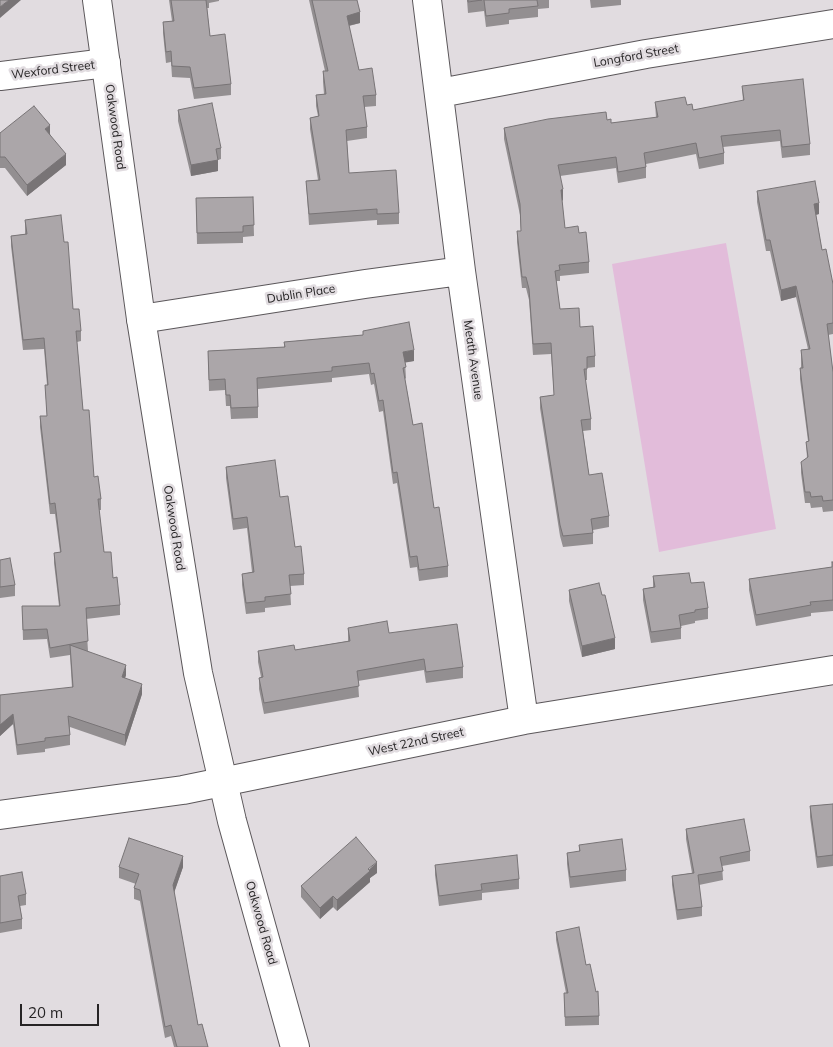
<!DOCTYPE html>
<html>
<head>
<meta charset="utf-8">
<style>
	body { margin:0 }
	#map { position:relative; width:833px; height:1047px; overflow:hidden; background:#e1dce0; font-family:Mulish,sans-serif }
	canvas { display:block }
	.scale { position:absolute; left:20px; top:1004px; width:79px; height:22px; box-sizing:border-box; border:2px solid #262425; border-top:0; padding-left:6px; font-size:15px; line-height:18px; white-space:nowrap; color:#262425; -webkit-text-stroke:4px #e1dce0; paint-order:stroke }
</style>
</head>
<body>
<div id="map">
<canvas width="833" height="1047"></canvas>
<div class="scale">20 m</div>
</div>
<script>
const g = document.querySelector('canvas').getContext('2d');
g.lineJoin = 'round';
function paint(path, color) {
  g.fillStyle = color;
  g.fill(path, 'evenodd');
}
function toPath(rows) {
  const path = new Path2D();
  for (const r of rows) {
    path.moveTo(r[0], r[1]);
    for (let i = 2; i < r.length; i += 2) path.lineTo(r[i], r[i + 1]);
  }
  return path;
}
function stroke(path, color, width, dash) {
  g.strokeStyle = color;
  g.lineWidth = width;
  g.lineCap = dash ? 'butt' : 'round';
  g.setLineDash(dash || []);
  g.stroke(path);
}
function label(font, color, halo, rows, align = 'center') {
  g.font = font + ' Mulish,sans-serif';
  g.lineWidth = 5;
  g.setLineDash([]);
  g.textBaseline = 'middle';
  g.strokeStyle = halo;
  g.fillStyle = color;
  for (const [text, x, y, turn = 0] of rows) {
    g.save();
    g.translate(x, y);
    g.rotate((+turn || 0) * Math.PI / 180);
    g.textAlign = isNaN(turn) ? turn : align;
    if (halo) g.strokeText(text, 0, 0);
    g.fillText(text, 0, 0);
    g.restore();
  }
}
paint(toPath([
	[726,243,776,529,659,552,612,264]
]), '#e2bcda');
const street = toPath([
	[427,0,461,271,524,720],
	[0,76,106,63],
	[440,93,646,54,833,24],
	[141,319,365,284,461,271],
	[0,815,183,790,524,720,833,670]
]);
const secondary = toPath([
	[97,0,141,319,198,673,232,821,295,1047]
]);
stroke(street, '#5b575a', 30);
stroke(secondary, '#5b575a', 30);
stroke(street, '#fff', 28);
stroke(secondary, '#fff', 28);
paint(toPath([
	[169,0,219,0,219,1,209,3,209,8,207,8,210,36,231,84,231,95,194,99,190,78,172,77,171,62,166,63,163,33,163,22,172,21],
	[309,0,357,0,360,23,349,26,359,70,376,95,376,106,364,107,367,127,367,138,347,141,349,173,399,213,399,224,377,225,377,220,309,225,306,181,318,180,310,129,310,118,318,116,316,106,316,95,324,94,323,82,323,71,325,71],
	[467,0,549,0,549,8,538,9,538,17,509,20,509,24,486,27,484,11,468,13],
	[590,0,622,0,621,0,621,5,591,8],
	[742,86,810,144,810,155,782,158,780,141,723,147,724,153,724,164,699,169,696,154,646,164,646,178,618,183,616,168,560,176,563,200,562,201,565,228,579,233,589,262,589,273,560,276,560,281,556,281,560,309,580,327,595,356,595,367,587,368,587,380,585,380,591,419,591,430,583,431,589,475,609,516,609,527,593,530,593,544,563,547,560,536,540,408,540,397,554,395,551,354,533,355,529,300,526,288,522,288,517,242,517,231,521,231,520,215,504,139,504,128,607,120,611,123,656,118,655,102,687,105,693,110,743,101],
	[178,110,221,148,221,159,218,160,218,171,191,176,178,121],
	[0,133,50,134,66,165,27,196,5,168,0,168],
	[757,191,819,214,816,215,822,250,833,284,833,334,828,335,833,372,833,511,823,512,822,507,811,508,810,503,805,503,801,473,801,462,807,458,806,442,808,441,800,379,800,368,801,368,801,350,808,349,796,297,781,301,770,251,766,251,757,202],
	[253,197,254,236,243,237,243,243,197,244,196,198],
	[25,220,64,242,73,309,81,331,81,341,77,342,83,410,94,477,101,499,101,510,99,510,104,552,113,578,120,605,120,615,86,619,88,651,126,675,125,678,142,694,125,746,70,727,70,745,45,749,45,752,17,755,13,724,0,736,0,695,72,688,70,655,50,658,47,639,23,640,22,606,59,606,54,563,54,553,60,552,55,514,50,514,40,427,40,416,47,416,45,385,47,385,44,349,23,350,11,246,11,236,25,234],
	[363,331,414,361,405,362,406,378,405,379,413,425,434,508,448,566,448,577,419,581,417,567,410,568,397,483,393,484,383,411,379,412,374,384,371,385,369,374,332,378,332,382,258,389,258,418,231,419,230,406,226,406,225,390,209,391,208,351,284,347,284,342,363,335],
	[226,467,280,497,295,547,304,574,304,585,290,586,291,605,265,608,265,612,246,614,242,585,242,574,252,572,247,528,233,530,226,478],
	[0,560,15,585,15,596,0,598],
	[832,562,833,562,833,611,811,613,811,616,756,626,749,590,749,579,832,567],
	[653,576,691,583,708,608,708,619,695,621,695,623,681,626,681,639,651,643,643,600,643,589,653,587],
	[569,590,615,649,582,657,569,601],
	[348,628,389,633,463,667,463,678,426,683,424,670,358,681,359,697,264,714,259,689,259,678,261,677,258,662,258,651,295,650,348,641],
	[833,804,833,866,817,868,810,817,810,806],
	[686,829,750,851,750,861,722,866,723,880,699,885,702,907,702,916,677,920,672,885,672,876,692,873,686,839],
	[579,845,626,870,626,881,570,888,567,864,567,853,579,852],
	[435,865,519,879,519,889,482,893,482,900,439,906,435,875],
	[119,867,183,867,174,892,198,1025,208,1047,174,1047,171,1036,165,1038,140,901,134,899,134,888,136,884,119,878],
	[377,873,370,878,370,882,337,911,333,907,320,919,301,897,301,886],
	[0,876,26,894,26,905,20,906,22,919,22,929,0,933],
	[556,932,586,965,599,1016,599,1025,565,1026,564,993,566,993,556,940]
]), '#938f91');
paint(toPath([
	[9,0,21,0,0,18,0,7],
	[360,12,360,23,347,26,347,16],
	[50,125,50,136,45,129],
	[66,154,66,165,27,196,27,185],
	[218,160,218,171,191,176,191,165],
	[563,189,563,200,561,201,561,190],
	[819,203,819,214,814,215,814,204],
	[796,286,796,297,781,301,781,290],
	[414,350,414,361,403,363,403,352],
	[615,638,615,649,582,657,582,646],
	[126,665,126,675,122,687,122,677],
	[142,684,142,694,125,746,125,735],
	[13,714,13,724,0,736,0,725],
	[183,856,183,867,173,896,173,885],
	[377,862,377,873,370,878,370,882,337,911,337,900],
	[333,896,333,907,320,919,320,908]
]), '#787476');
const building = toPath([
	[0,0,9,0,0,7,0,0],
	[171,0,206,0,210,36,225,34,231,84,194,88,190,67,172,66,171,51,166,52,163,22,174,21,171,0],
	[312,0,357,0,360,12,347,16,359,70,372,68,376,95,363,96,367,127,346,130,349,173,396,170,399,213,377,214,377,209,309,214,306,181,320,180,310,118,319,116,316,95,326,94,323,71,328,71,312,0],
	[468,0,482,0,468,2,468,0],
	[484,0,537,0,538,6,509,9,509,13,486,16,484,0],
	[803,79,810,144,782,147,780,130,721,136,724,153,699,158,696,143,644,153,646,167,618,172,616,157,558,165,563,189,561,190,565,228,578,226,579,233,586,232,589,262,559,265,560,270,555,271,560,309,579,308,580,327,593,326,595,356,587,357,587,369,584,369,591,419,581,420,589,475,602,473,609,516,591,519,593,533,563,536,560,525,540,397,554,395,551,343,533,344,529,289,526,277,522,277,517,231,521,231,520,204,504,128,548,119,606,112,607,120,611,119,611,123,658,117,655,102,685,97,687,105,692,104,693,110,744,100,742,86,803,79],
	[212,103,221,148,216,149,218,160,191,165,178,110,212,103],
	[34,106,50,125,45,129,66,154,27,185,5,157,0,157,0,133,34,106],
	[815,181,819,203,814,204,822,250,826,249,833,284,833,323,827,324,833,372,833,500,823,501,822,496,811,497,810,492,805,492,801,462,808,457,806,442,809,441,800,368,803,368,801,350,810,349,796,286,781,290,770,240,766,240,757,191,815,181],
	[253,197,254,225,243,226,243,232,197,233,196,198,253,197],
	[61,215,64,242,68,242,73,309,79,309,81,331,76,331,83,410,89,410,94,477,98,476,101,499,98,499,104,552,111,552,113,578,117,577,120,605,86,608,88,641,50,648,47,629,23,630,22,606,60,606,54,553,61,552,55,503,50,504,40,416,47,416,45,385,48,385,44,338,23,340,11,236,27,234,25,220,61,215],
	[409,322,414,350,403,352,406,367,403,368,413,425,422,423,434,508,439,507,448,566,419,570,417,556,410,557,397,472,393,473,383,400,379,401,374,373,371,374,369,363,332,367,332,371,257,378,258,407,231,408,230,395,226,395,225,379,209,380,208,351,285,347,284,342,363,335,363,331,409,322],
	[275,460,280,497,288,496,295,547,301,546,304,574,289,575,291,594,265,597,265,601,246,603,242,574,254,572,247,517,233,519,226,467,275,460],
	[10,558,15,585,0,587,0,560,10,558],
	[832,562,833,562,833,600,810,602,811,605,756,615,749,579,832,567,832,562],
	[689,573,691,583,704,582,708,608,695,610,695,612,679,615,681,628,651,632,643,589,655,587,653,576,689,573],
	[599,583,602,595,605,595,615,638,582,646,569,590,599,583],
	[387,621,389,633,457,624,463,667,426,672,424,659,357,671,359,686,264,703,259,678,263,677,258,651,294,645,295,650,350,641,348,628,387,621],
	[70,645,126,665,122,677,142,684,125,735,68,716,70,735,45,738,45,741,17,745,13,714,0,725,0,695,73,687,70,645],
	[833,804,833,855,817,857,810,806,833,804],
	[744,819,750,851,720,857,723,871,698,875,702,907,677,910,672,876,694,873,686,829,744,819],
	[356,837,377,862,368,869,370,871,337,900,333,896,320,908,301,886,356,837],
	[129,838,183,856,173,885,198,1025,202,1024,208,1047,177,1047,171,1025,165,1027,140,890,134,888,139,874,119,867,129,838],
	[622,839,626,870,570,877,567,853,580,851,579,845,622,839],
	[517,855,519,879,481,884,482,890,439,896,435,865,517,855],
	[22,872,26,894,18,896,22,919,0,923,0,876,22,872],
	[579,927,586,965,590,964,596,992,598,991,599,1016,565,1017,564,993,568,993,556,932,579,927]
]);
paint(building, '#aba6a9');
stroke(building, '#787476', 1);
label('12px', '#262425', '#e1dce0', [
	["Longford Street",636,56,-10],
	["Wexford Street",53,70,-7],
	["Oakwood Road",115,127,82],
	["Dublin Place",301,294,-9],
	["Meath Avenue",473,360,82],
	["Oakwood Road",174,528,81],
	["West 22nd Street",416,742,-12],
	["Oakwood Road",261,923,74]
]);
</script>
</body>
</html>
